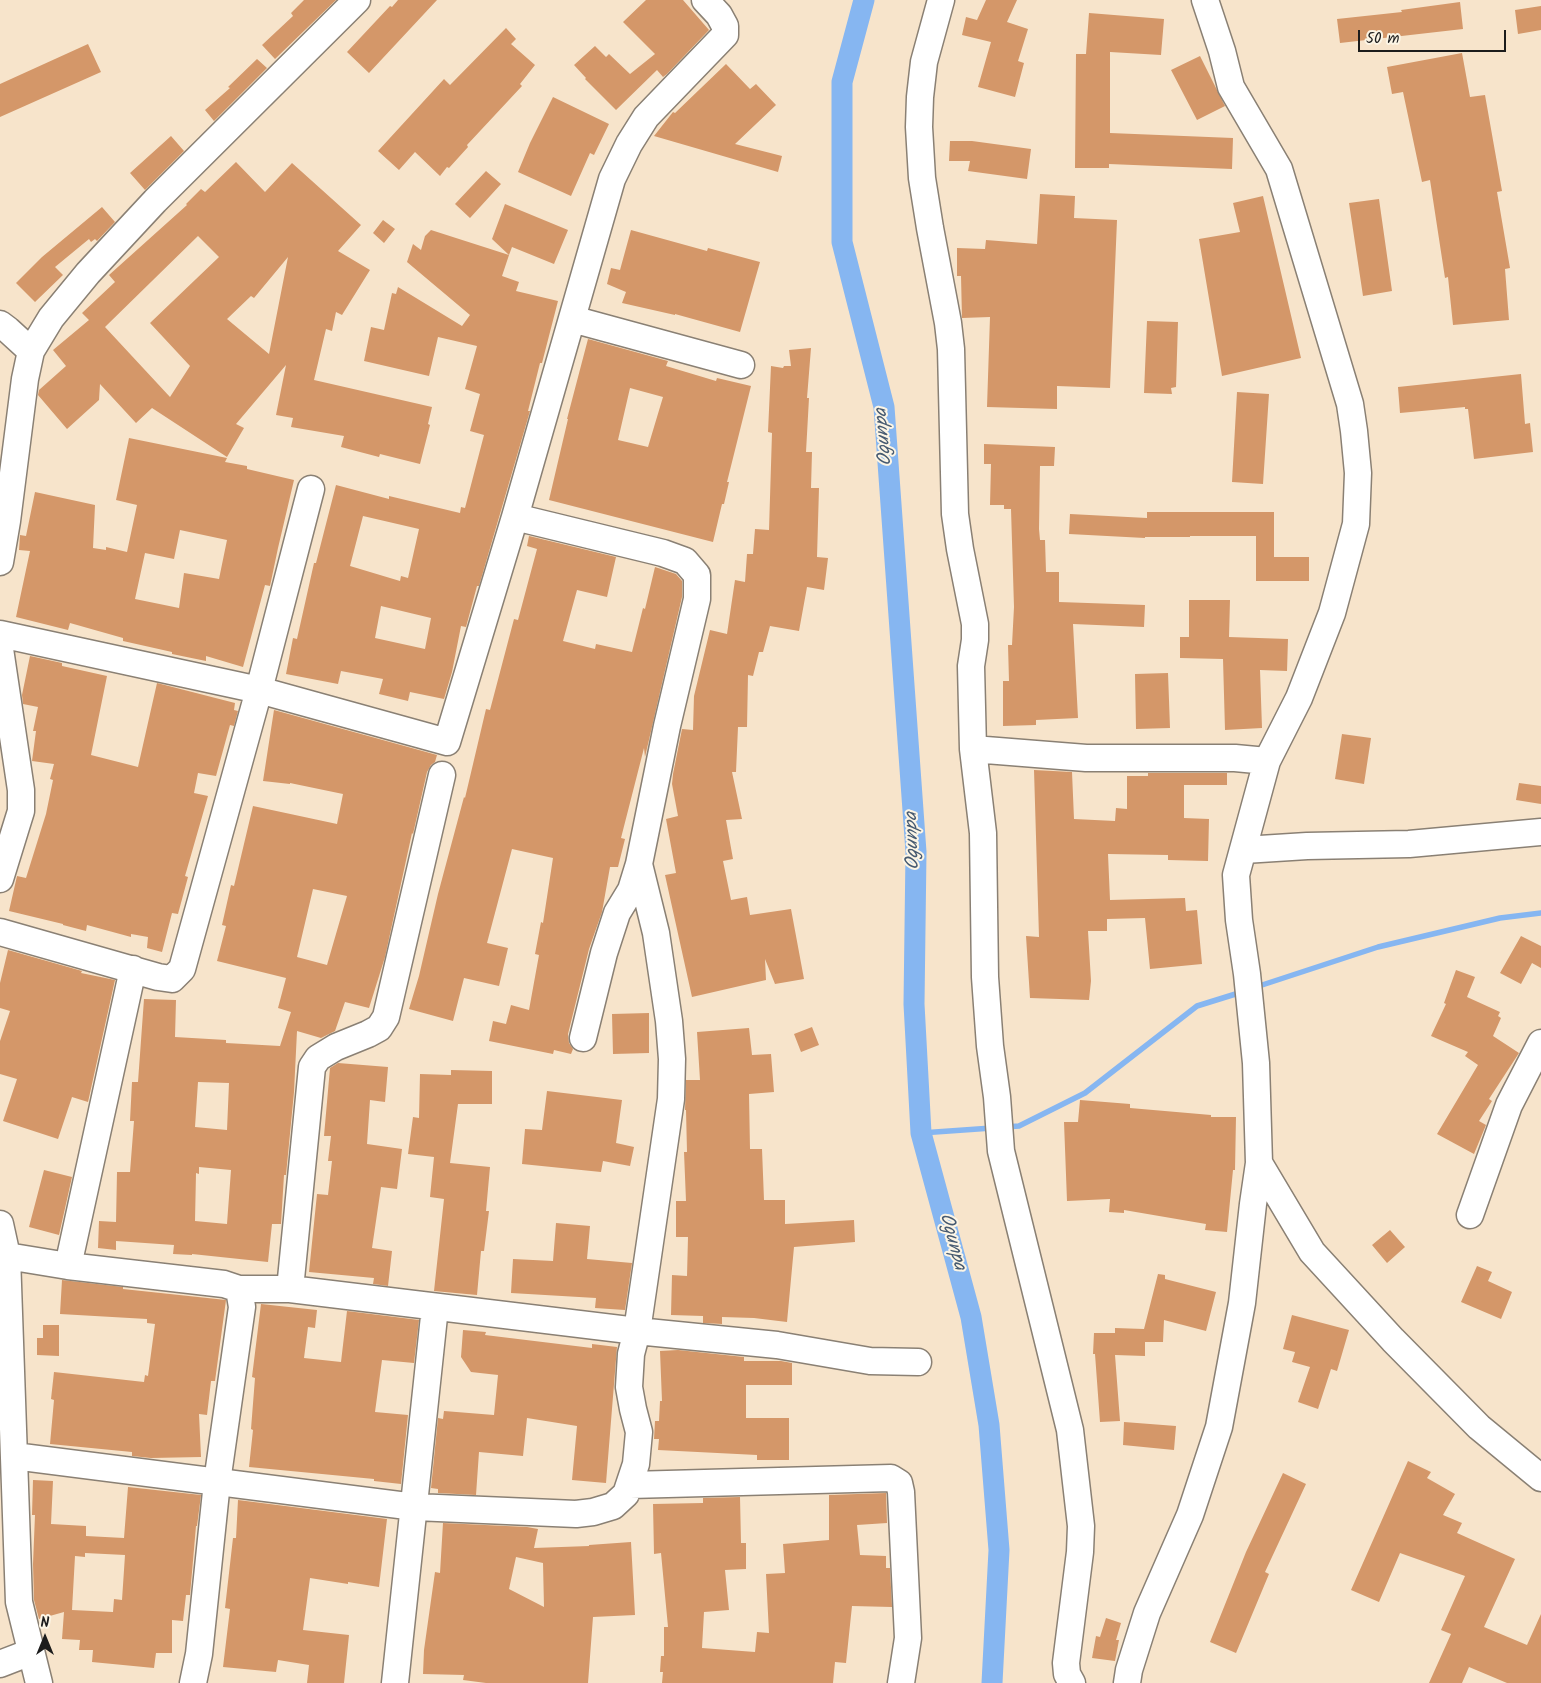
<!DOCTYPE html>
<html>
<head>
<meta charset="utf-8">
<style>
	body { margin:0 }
	#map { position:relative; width:1541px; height:1683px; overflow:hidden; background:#f7e4cb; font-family:Kalam,sans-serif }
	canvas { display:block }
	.north { position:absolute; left:20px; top:1613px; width:50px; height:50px; -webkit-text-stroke:4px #fcf5e5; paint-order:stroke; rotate:0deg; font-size:14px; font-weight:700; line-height:20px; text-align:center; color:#1c1c1c }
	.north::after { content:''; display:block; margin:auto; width:18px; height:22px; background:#1c1c1c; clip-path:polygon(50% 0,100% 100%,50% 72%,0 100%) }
	.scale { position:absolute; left:1358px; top:30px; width:148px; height:22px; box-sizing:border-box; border:2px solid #1c1c1c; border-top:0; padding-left:6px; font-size:15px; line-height:18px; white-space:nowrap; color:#1c1c1c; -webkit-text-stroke:4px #fcf5e5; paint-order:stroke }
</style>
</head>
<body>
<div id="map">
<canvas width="1541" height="1683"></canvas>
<div class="north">N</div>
<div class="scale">50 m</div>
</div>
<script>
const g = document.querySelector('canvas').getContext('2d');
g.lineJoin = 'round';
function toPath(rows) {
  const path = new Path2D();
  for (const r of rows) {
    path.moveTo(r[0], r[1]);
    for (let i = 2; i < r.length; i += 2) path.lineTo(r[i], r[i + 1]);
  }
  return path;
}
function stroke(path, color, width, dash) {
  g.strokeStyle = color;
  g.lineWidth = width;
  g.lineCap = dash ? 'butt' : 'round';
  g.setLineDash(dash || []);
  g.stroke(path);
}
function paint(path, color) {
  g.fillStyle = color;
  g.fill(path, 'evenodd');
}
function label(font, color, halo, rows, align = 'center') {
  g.font = font + ' Kalam,sans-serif';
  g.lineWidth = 4;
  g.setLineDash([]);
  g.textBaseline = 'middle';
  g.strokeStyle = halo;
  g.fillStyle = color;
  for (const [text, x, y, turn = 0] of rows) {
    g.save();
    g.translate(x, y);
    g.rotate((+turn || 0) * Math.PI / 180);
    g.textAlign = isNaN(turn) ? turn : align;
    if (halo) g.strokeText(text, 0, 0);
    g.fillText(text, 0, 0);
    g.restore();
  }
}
stroke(toPath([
	[1256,987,1378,947,1500,918,1541,913],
	[1006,1127,1019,1126,1085,1093,1197,1006,1242,992],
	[921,1133,992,1128]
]), '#86b6f1', 5.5);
stroke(toPath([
	[864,0,842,82,842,242,884,407,916,852,914,1004,921,1133,971,1317,989,1425,999,1550,992,1683]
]), '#86b6f1', 21);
paint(toPath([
	[304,0,336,0,275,59,262,45,293,16,291,13],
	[398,0,437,0,369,73,347,52,390,6,392,7],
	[646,0,683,0,709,30,667,74,663,77,657,70,616,110,585,79,586,78,574,65,595,46,606,57,609,54,630,74,655,54,623,22],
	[986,0,1017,0,1007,22,1028,29,1018,61,1024,63,1015,97,978,87,991,42,962,35,966,17,977,20],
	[1460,2,1463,29,1340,43,1337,19,1402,12,1401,10],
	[1541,6,1541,30,1518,34,1515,10],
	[1089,13,1164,19,1161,55,1110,52,1110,133,1233,138,1232,169,1109,164,1109,168,1075,168,1076,54,1086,54],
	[506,28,516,39,511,44,535,65,520,84,522,86,467,145,468,147,449,168,447,167,440,176,415,152,399,170,378,151,444,79,450,85],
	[88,44,101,72,0,117,0,84],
	[1462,53,1470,97,1485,95,1502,191,1497,192,1510,268,1505,269,1509,320,1453,325,1448,277,1445,278,1430,180,1422,182,1403,92,1392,94,1387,67],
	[1200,56,1225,106,1197,120,1171,70],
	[257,59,267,68,214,121,205,110,230,88,228,87],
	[726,64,750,89,756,84,776,105,735,144,782,156,778,172,654,136,673,112,675,113],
	[553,97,609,124,594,155,590,153,571,196,518,172,530,143],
	[171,136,184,151,145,190,130,173],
	[950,141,972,141,1031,149,1027,179,968,171,970,161,949,161],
	[236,162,265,192,292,163,361,225,338,251,370,270,342,315,336,312,332,331,326,329,314,380,432,407,428,424,430,425,420,464,380,454,379,457,341,447,344,436,291,427,293,418,276,415,286,365,236,424,244,428,227,457,152,408,136,423,100,384,99,400,67,429,38,395,39,390,66,366,53,350,89,320,82,313,115,282,109,275,187,205,186,204,201,189,205,192],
	[198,236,219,257,150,323,190,366,170,397,105,327],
	[288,257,269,354,227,319,251,296,254,298],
	[486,171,501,184,470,218,455,204],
	[1040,194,1075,196,1074,218,1117,220,1110,388,1057,386,1057,409,987,407,990,317,962,318,961,276,957,276,957,248,985,249,986,240,1037,244],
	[1263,196,1301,358,1222,376,1199,239,1240,232,1233,203],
	[1379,199,1392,291,1363,296,1349,203],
	[505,204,568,230,554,264,512,247,509,255,492,239],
	[102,207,115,222,97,241,95,239,91,242,89,239,55,267,63,275,35,302,16,283,42,257],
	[383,220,395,229,384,243,373,233],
	[431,230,509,255,502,276,519,282,516,291,558,301,542,363,540,363,528,411,530,411,495,531,479,586,477,586,466,627,461,626,452,672,444,699,410,692,408,701,379,694,383,679,341,671,338,684,286,674,293,638,297,639,314,563,316,563,336,485,389,499,389,496,460,513,461,507,465,508,484,435,470,431,480,394,465,389,477,346,438,337,429,376,364,361,371,327,384,330,392,293,396,294,398,287,462,326,470,315,407,262,413,244,421,250,425,236],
	[363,516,419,529,408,578,401,576,400,581,350,566],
	[381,606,431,618,425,649,375,638],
	[631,230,707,251,708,248,760,262,740,332,675,314,675,315,622,303,626,292,607,284,611,268,620,270],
	[1147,321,1178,322,1176,387,1171,388,1172,394,1144,393],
	[588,339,668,361,666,366,716,381,717,378,751,386,727,482,729,482,724,504,722,504,713,542,549,500,568,419,567,419],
	[630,388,663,397,648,447,618,440],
	[811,348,807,398,809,398,806,452,812,452,811,488,819,488,817,557,828,558,824,590,807,587,799,631,770,626,763,652,759,652,753,676,748,675,747,727,738,727,736,772,732,772,742,819,726,820,733,859,723,861,731,900,747,897,750,915,791,909,804,979,775,984,765,959,766,980,692,997,665,875,676,873,666,819,678,816,672,784,673,774,682,729,693,730,694,696,710,630,727,634,735,580,745,582,747,554,753,554,755,529,769,530,772,433,768,432,771,366,783,368,784,366,791,366,789,350],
	[1521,374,1525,424,1530,423,1533,452,1474,459,1468,409,1465,409,1465,407,1400,413,1398,387],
	[1237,392,1269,394,1263,484,1232,482],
	[129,438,227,458,225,462,247,466,247,469,294,480,278,548,270,586,265,585,243,667,206,656,206,661,172,654,172,652,123,641,123,638,70,623,68,630,16,617,30,551,19,550,20,535,26,536,35,492,95,505,93,548,106,550,106,547,127,552,137,505,116,500],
	[180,530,227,540,219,579,184,573,179,608,135,599,145,553,174,559],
	[984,444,1055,447,1054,466,1040,466,1039,529,1040,540,1045,540,1046,572,1059,572,1059,602,1145,605,1144,627,1073,624,1078,718,1036,720,1036,725,1003,726,1003,681,1009,681,1008,645,1012,645,1014,607,1011,509,1004,509,1004,505,990,505,991,464,984,464],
	[1147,512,1274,512,1274,557,1309,557,1309,581,1256,581,1256,536,1190,536,1190,537,1145,537,1145,538,1069,534,1070,514,1147,518],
	[529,536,616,557,607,597,577,590,563,641,595,649,596,644,632,652,643,608,645,609,655,567,676,574,682,581,682,597,645,757,644,748,621,838,625,839,618,867,610,867,602,912,589,949,568,1034,569,1043,573,1049,571,1054,554,1050,553,1054,489,1041,493,1021,506,1024,511,1005,529,1010,539,955,535,954,541,922,543,923,553,858,512,849,487,943,508,948,499,986,464,978,453,1021,409,1009,419,976,438,894,464,797,465,798,486,709,490,710,514,619,518,620,537,549,527,546],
	[1189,600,1230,600,1229,637,1288,639,1287,671,1260,670,1262,728,1225,730,1223,659,1180,658,1180,637,1189,637],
	[30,656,62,663,62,666,107,676,91,755,138,767,157,683,235,703,234,710,238,711,234,726,230,725,216,776,198,773,194,793,208,796,185,876,188,877,178,914,172,913,162,952,147,948,148,937,131,934,131,937,87,925,86,931,63,925,63,924,9,911,17,876,26,878,46,814,53,780,50,779,54,764,32,761,36,731,33,731,38,707,23,704,22,695],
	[1168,673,1170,728,1136,729,1135,674],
	[274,710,437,755,435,762,431,765,427,772,413,834,412,833,385,957,369,1008,345,1002,335,1031,321,1038,297,1031,294,1092,286,1175,284,1175,281,1224,272,1224,268,1262,192,1254,192,1255,173,1254,174,1245,116,1241,116,1250,98,1248,99,1221,116,1222,117,1172,130,1172,134,1121,130,1121,132,1082,138,1082,144,999,176,1000,175,1037,226,1040,226,1043,280,1046,291,1012,278,1008,286,978,217,961,226,926,222,925,231,885,234,886,253,806,337,824,343,794,290,783,290,784,263,781],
	[313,889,347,896,327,965,297,957],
	[198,1082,229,1083,227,1130,195,1127],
	[199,1167,231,1170,227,1224,195,1221,196,1173,199,1174],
	[1342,734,1371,738,1364,784,1335,779],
	[1034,770,1072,772,1074,819,1115,821,1116,808,1127,809,1127,776,1148,776,1148,773,1227,773,1227,785,1184,785,1184,818,1209,819,1208,861,1168,860,1168,855,1108,854,1110,900,1185,898,1186,911,1197,910,1202,964,1150,969,1145,918,1107,919,1107,931,1088,931,1091,981,1089,1000,1030,998,1026,936,1039,937],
	[1519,783,1541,786,1541,804,1516,800],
	[1521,936,1541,946,1541,968,1532,963,1521,984,1500,973],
	[8,950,82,971,81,973,115,980,88,1102,72,1097,58,1139,3,1121,17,1079,0,1074,0,1041,10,1011,0,1008,0,983],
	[1456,970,1475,977,1467,997,1500,1012,1498,1016,1501,1018,1493,1036,1519,1053,1489,1099,1492,1101,1479,1121,1486,1125,1474,1154,1437,1134,1478,1065,1465,1056,1468,1052,1431,1036,1446,1004,1444,1003],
	[649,1013,649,1053,613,1054,612,1014],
	[812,1027,819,1045,801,1052,794,1034],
	[749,1028,752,1055,771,1054,774,1092,749,1094,750,1149,762,1149,764,1200,785,1200,785,1224,854,1220,855,1242,794,1247,787,1322,754,1318,722,1317,722,1324,703,1323,703,1316,671,1315,672,1275,687,1276,688,1237,676,1237,676,1201,686,1201,684,1152,687,1152,686,1110,685,1110,686,1080,700,1080,697,1032],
	[338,1063,388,1067,385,1102,370,1100,367,1144,402,1149,397,1189,381,1187,372,1248,392,1251,388,1286,373,1284,374,1278,309,1272,317,1194,328,1195,332,1161,328,1161,331,1136,324,1136,330,1068],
	[451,1070,492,1071,492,1104,458,1104,450,1163,490,1167,486,1211,489,1211,484,1251,481,1251,477,1295,434,1291,444,1199,430,1197,434,1157,408,1154,413,1117,419,1118,420,1074,451,1075],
	[547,1091,622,1100,616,1143,634,1147,630,1166,603,1161,601,1172,522,1164,525,1129,542,1130],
	[1080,1100,1130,1104,1130,1108,1211,1115,1211,1117,1236,1117,1235,1170,1233,1170,1227,1232,1205,1230,1206,1224,1124,1210,1124,1213,1109,1212,1110,1199,1067,1201,1064,1122,1078,1122],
	[44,1170,72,1177,59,1235,29,1227],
	[556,1223,590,1226,587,1259,632,1263,625,1310,595,1308,596,1298,511,1293,513,1259,553,1261],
	[1390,1230,1405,1247,1387,1263,1372,1245],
	[1477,1266,1492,1272,1488,1281,1512,1292,1501,1319,1461,1302],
	[1158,1274,1165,1275,1165,1279,1216,1292,1206,1331,1164,1320,1163,1342,1145,1342,1145,1356,1115,1355,1120,1421,1100,1422,1095,1354,1093,1354,1094,1333,1115,1333,1115,1328,1144,1329],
	[62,1280,123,1287,123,1289,226,1300,215,1381,211,1381,207,1415,199,1414,201,1457,151,1458,132,1456,132,1452,50,1444,54,1400,51,1399,54,1372,144,1382,145,1375,148,1376,155,1324,147,1323,147,1319,60,1314],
	[261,1304,317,1310,315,1328,308,1327,304,1358,341,1362,347,1311,419,1320,414,1363,382,1360,375,1412,408,1415,401,1484,374,1481,374,1479,249,1467,253,1430,251,1429,255,1378,252,1377],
	[1292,1315,1349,1330,1337,1371,1331,1369,1318,1409,1298,1402,1310,1367,1292,1362,1295,1352,1283,1349],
	[43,1325,59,1325,59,1356,37,1355,37,1338,43,1338],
	[463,1330,486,1332,485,1335,592,1348,592,1344,617,1347,606,1483,572,1480,577,1426,527,1418,523,1456,479,1452,476,1495,438,1493,438,1489,431,1488,438,1418,443,1419,444,1411,494,1415,498,1375,471,1372,461,1357],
	[678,1350,744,1357,744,1361,781,1361,792,1363,792,1385,746,1385,746,1418,789,1418,789,1460,757,1460,757,1455,658,1450,659,1439,654,1439,655,1421,659,1421,660,1401,662,1401,660,1351],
	[1124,1422,1176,1426,1174,1450,1123,1445],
	[1408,1461,1431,1472,1427,1478,1455,1494,1443,1515,1462,1523,1457,1533,1515,1559,1484,1627,1527,1645,1541,1614,1541,1683,1507,1683,1469,1667,1462,1683,1429,1683,1451,1634,1441,1630,1465,1576,1400,1553,1379,1602,1351,1590],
	[1283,1473,1306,1484,1265,1572,1269,1574,1236,1653,1210,1642,1246,1552],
	[33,1480,53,1481,51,1524,86,1526,86,1536,124,1538,128,1487,201,1495,197,1526,196,1526,190,1595,186,1595,183,1621,172,1620,172,1653,156,1653,154,1668,92,1662,93,1650,79,1650,80,1640,62,1639,64,1612,39,1619,34,1600,33,1564,35,1515,32,1515],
	[85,1553,125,1555,122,1600,114,1599,113,1612,72,1610,75,1556,85,1557],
	[886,1493,887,1523,857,1525,860,1555,886,1556,886,1568,890,1568,892,1607,852,1606,846,1663,835,1662,833,1683,662,1683,663,1672,660,1672,661,1656,664,1656,664,1627,668,1627,661,1553,654,1554,653,1504,703,1503,703,1498,740,1497,741,1543,746,1543,746,1569,725,1570,729,1610,704,1612,702,1648,755,1652,757,1632,769,1633,766,1574,785,1573,783,1544,829,1540,829,1495],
	[238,1500,387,1519,379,1587,348,1582,348,1584,310,1578,303,1630,349,1635,344,1683,307,1683,309,1665,278,1660,276,1672,223,1667,230,1609,225,1608,233,1538,236,1538],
	[443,1523,527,1527,538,1529,534,1548,589,1546,589,1545,631,1542,635,1615,593,1617,588,1683,486,1683,463,1680,464,1675,423,1674,424,1650,435,1572,440,1573],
	[516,1557,543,1563,544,1607,509,1589],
	[1106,1618,1121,1623,1116,1640,1119,1640,1115,1661,1092,1658,1096,1636,1100,1637]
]), '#d49769');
const minor = toPath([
	[941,0,924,62,920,97,919,127,922,178,930,228,948,323,951,349,955,514,960,549,975,624,975,640,971,666,973,749,983,833,985,977,990,1046,997,1097,1001,1151,1070,1430,1081,1526,1080,1552,1066,1663,1067,1674,1072,1683],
	[572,319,741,365],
	[0,324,8,330,31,351],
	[515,517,663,553,685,561,697,575,697,599,667,726,639,864,631,890,617,913,604,953,583,1038],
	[0,562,7,521,25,379,31,351,51,318,88,273,155,201,357,0],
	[0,634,259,690,447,742,515,517,612,179,629,144,646,117,725,35,725,26,719,15,705,0],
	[0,649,21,790,21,811,0,879],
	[973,749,1086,758,1235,758,1267,761],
	[1244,850,1307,846,1409,844,1541,832],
	[0,932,158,977,172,979,182,969,259,690,311,489],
	[1259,1163,1312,1252,1393,1340,1479,1427,1541,1478],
	[1470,1215,1509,1105,1541,1043],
	[0,1224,7,1256,68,1266,224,1284,239,1289,242,1307,217,1482,199,1654,193,1683],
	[7,1256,19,1602,39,1683],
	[68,1266,133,969],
	[239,1289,290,1289,637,1331,777,1345,870,1361,918,1362],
	[290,1289,312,1067,318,1058,336,1047,368,1034,379,1028,386,1017,442,775],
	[14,1456,415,1507,576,1514,593,1512,613,1506,626,1494,636,1464,639,1432,633,1409,629,1387,631,1354,637,1331,671,1099,672,1059,669,1021,656,933,639,864],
	[630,1485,891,1478,899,1483,901,1492,908,1638,901,1683],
	[0,1664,31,1652],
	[395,1683,435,1307],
	[1127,1683,1129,1670,1147,1613,1190,1515,1219,1427,1242,1303,1253,1204,1259,1163,1256,1063,1247,974,1239,920,1236,875,1267,761,1299,698,1332,613,1356,524,1358,473,1354,431,1350,404,1279,169,1231,87,1222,51,1205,0]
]);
stroke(minor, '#8a8074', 29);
stroke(minor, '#fff', 26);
label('italic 19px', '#465a71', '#fcf5e5', [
	["Ogunpa",885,437,-95],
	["Ogunpa",914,841,-92],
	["Ogunpa",951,1242,75]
]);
</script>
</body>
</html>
